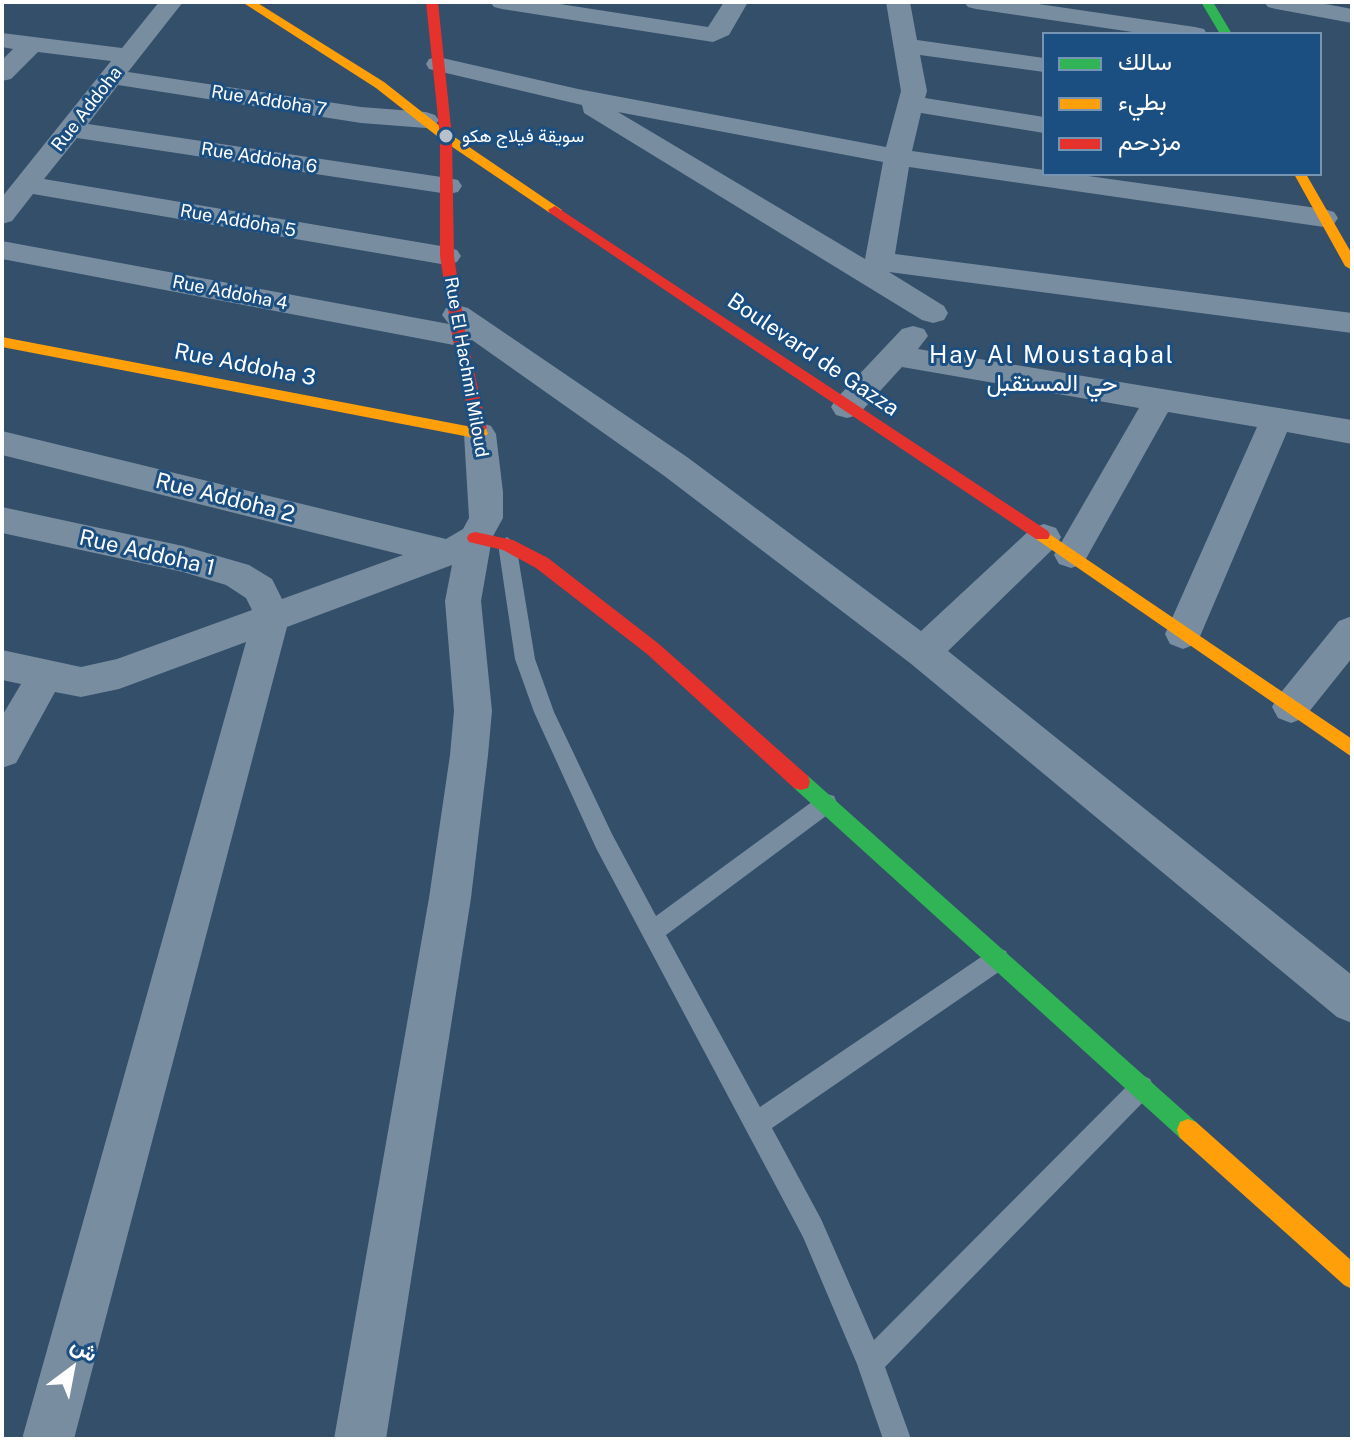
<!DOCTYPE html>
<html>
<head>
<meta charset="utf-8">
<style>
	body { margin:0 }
	#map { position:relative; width:1354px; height:1441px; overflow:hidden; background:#334f6a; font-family:"Public Sans",Vazirmatn,sans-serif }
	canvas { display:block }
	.frame { position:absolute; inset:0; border:4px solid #fff; pointer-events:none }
	.legend { position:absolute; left:1042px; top:32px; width:280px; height:144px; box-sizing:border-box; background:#1c4f81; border:2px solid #7795b3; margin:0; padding:10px 14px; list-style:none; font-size:24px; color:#fff }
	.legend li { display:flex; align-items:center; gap:16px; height:40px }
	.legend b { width:40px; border:2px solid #7795b3 }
	.north { position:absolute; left:32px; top:1329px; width:80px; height:80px; -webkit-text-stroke:6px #1c4f81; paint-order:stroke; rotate:32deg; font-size:22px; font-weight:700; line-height:32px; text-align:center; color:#fff }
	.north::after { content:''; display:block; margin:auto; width:28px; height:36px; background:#fff; clip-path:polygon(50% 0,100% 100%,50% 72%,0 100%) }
</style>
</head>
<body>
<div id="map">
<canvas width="1354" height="1441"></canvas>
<div class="frame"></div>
<ul class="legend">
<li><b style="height:10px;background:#30b455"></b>سالك</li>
<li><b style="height:10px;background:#ff9f0a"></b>بطيء</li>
<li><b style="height:10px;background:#e5322d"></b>مزدحم</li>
</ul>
<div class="north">ش</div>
</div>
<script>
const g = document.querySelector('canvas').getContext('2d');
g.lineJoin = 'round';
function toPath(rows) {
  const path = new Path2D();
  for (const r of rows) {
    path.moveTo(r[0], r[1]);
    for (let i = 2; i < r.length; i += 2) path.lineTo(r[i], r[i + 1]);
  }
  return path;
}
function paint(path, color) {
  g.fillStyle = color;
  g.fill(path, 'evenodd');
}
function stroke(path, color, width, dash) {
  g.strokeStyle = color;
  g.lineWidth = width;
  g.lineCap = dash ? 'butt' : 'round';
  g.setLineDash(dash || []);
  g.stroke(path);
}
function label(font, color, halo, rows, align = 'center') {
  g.font = font + ' "Public Sans",Vazirmatn,sans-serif';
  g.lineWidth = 6;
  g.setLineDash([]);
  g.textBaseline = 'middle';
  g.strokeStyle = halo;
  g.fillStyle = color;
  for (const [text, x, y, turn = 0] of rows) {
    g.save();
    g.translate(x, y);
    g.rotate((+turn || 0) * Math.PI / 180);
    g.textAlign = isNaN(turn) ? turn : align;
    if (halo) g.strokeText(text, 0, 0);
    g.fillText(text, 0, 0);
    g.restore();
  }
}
paint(toPath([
	[507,537,516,544,535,659,554,712,612,834,656,916,820,796,827,794,834,796,837,803,834,810,666,935,760,1107,990,951,998,948,1006,951,1009,959,1006,967,772,1128,821,1219,874,1340,1134,1079,1142,1075,1150,1079,1154,1087,1150,1095,885,1367,911,1439,883,1439,857,1364,803,1237,596,848,534,712,515,659,498,544,507,537]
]), '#798da0');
paint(toPath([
	[159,2,183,2,128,72,361,107,426,112,435,115,439,120,435,125,426,128,361,123,118,85,88,124,448,178,458,180,462,186,458,192,448,194,77,138,44,179,447,247,457,250,461,256,457,262,447,265,33,194,12,221,2,224,2,197,111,61,38,52,11,79,2,81,2,60,13,49,2,47,2,33,122,48,159,2],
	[490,2,547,2,708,27,724,2,748,2,729,35,713,42,502,9,494,7,490,2],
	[886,2,910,2,917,40,1044,58,1044,72,920,55,927,91,925,98,1044,117,1044,133,921,113,912,151,1044,170,1044,174,1074,174,1324,209,1334,212,1338,218,1334,224,1324,227,909,167,895,254,1352,313,1352,333,889,272,944,306,948,313,944,320,933,323,922,320,584,113,582,105,429,69,426,64,429,59,438,57,578,89,886,147,901,91,886,2],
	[618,112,883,162,865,259,618,112],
	[964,2,1025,2,1195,27,1204,29,1207,34,1146,34,976,9,968,7,964,2],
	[1264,2,1315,2,1352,9,1352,23,1276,9,1268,7,1264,2],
	[2,241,449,324,442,315,446,308,457,305,468,308,687,457,921,631,1032,528,1044,524,1056,528,1061,537,1056,546,948,651,1352,975,1352,1023,1337,1017,910,663,663,475,472,340,459,346,2,259,2,241],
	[913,326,924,329,928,336,918,349,1352,420,1352,444,1287,432,1201,634,1196,644,1183,649,1170,644,1165,634,1257,427,1168,412,1083,564,1071,568,1059,564,1054,555,1139,408,902,367,858,415,847,418,836,415,831,407,836,399,902,329,913,326],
	[480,422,491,426,496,434,503,492,503,518,492,538,481,601,492,711,488,755,471,898,386,1439,334,1439,429,898,450,755,454,711,445,601,452,565,287,627,74,1439,22,1439,246,642,119,689,81,697,55,692,16,763,2,768,2,716,21,684,2,680,2,650,81,667,117,659,252,610,246,598,226,585,183,572,2,533,2,507,183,546,249,565,272,579,282,599,403,555,2,455,2,431,446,539,463,529,469,518,464,434,469,426,480,422],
	[1352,616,1352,658,1304,718,1291,723,1278,718,1272,707,1278,696,1339,621,1352,616]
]), '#798da0');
paint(toPath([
	[1201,2,1213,2,1232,34,1220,34,1201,2],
	[801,774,808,776,1196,1122,1199,1130,1196,1138,1188,1141,1180,1138,794,788,792,782,794,776,801,774]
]), '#30b455');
paint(toPath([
	[242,2,256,2,384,82,450,134,562,210,560,213,550,213,442,140,376,88,242,2],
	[1294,174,1306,174,1352,254,1352,270,1345,266,1294,174],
	[2,337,472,427,479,423,484,424,488,434,480,439,2,347,2,337],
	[1042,529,1352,739,1352,757,1036,539,1034,535,1042,529],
	[1188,1119,1196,1122,1352,1261,1352,1289,1344,1285,1180,1138,1177,1130,1180,1122,1188,1119]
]), '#ff9f0a');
paint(toPath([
	[426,2,438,2,452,137,454,256,466,336,487,428,479,433,471,428,452,336,440,256,440,137,426,2],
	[555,206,1048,531,1050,535,1048,539,1036,539,550,213,548,210,555,206],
	[475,532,513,540,548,558,659,644,808,776,810,782,808,788,801,790,794,788,647,654,536,568,503,550,469,542,467,538,469,534,475,532]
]), '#e5322d');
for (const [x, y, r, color] of [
	[446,136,8,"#b8c1cb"]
]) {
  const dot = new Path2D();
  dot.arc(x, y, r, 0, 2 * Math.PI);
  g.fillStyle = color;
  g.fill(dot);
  stroke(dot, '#1c4f81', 3);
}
label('18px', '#fff', '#1c4f81', [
	["Rue Addoha 7",269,101,9],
	["Rue Addoha",87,109,-52],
	["Rue Addoha 6",259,158,9],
	["Rue Addoha 5",238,221,10],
	["Rue Addoha 4",230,293,11],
	["Rue El Hachmi Miloud",466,367,80]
]);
label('18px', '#fff', '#1c4f81', [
	["سويقة فيلاج هكو",462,136]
], 'left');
label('22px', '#fff', '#1c4f81', [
	["Boulevard de Gazza",813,355,34],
	["Rue Addoha 3",245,365,11],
	["Rue Addoha 2",225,498,14],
	["Rue Addoha 1",147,553,13]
]);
g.letterSpacing = '2px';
label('24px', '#fff', '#1c4f81', [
	["Hay Al Moustaqbal",1052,356],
	["حي المستقبل",1052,384]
]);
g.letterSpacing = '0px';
</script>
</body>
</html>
